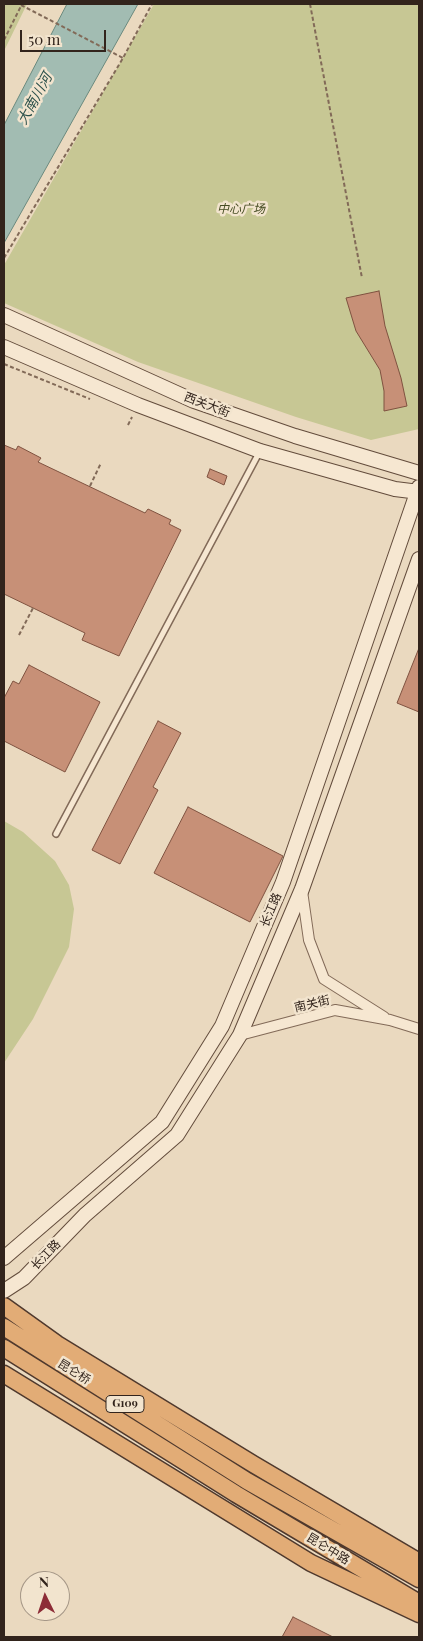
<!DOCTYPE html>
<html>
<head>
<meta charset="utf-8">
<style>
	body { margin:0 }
	#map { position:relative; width:423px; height:1641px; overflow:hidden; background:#ead9bf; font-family:"Playfair Display",serif }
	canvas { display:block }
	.frame { position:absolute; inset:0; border:5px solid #32241c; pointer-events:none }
	.north { position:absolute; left:20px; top:1571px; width:50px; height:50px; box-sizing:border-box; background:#f2e4ce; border:1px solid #a59787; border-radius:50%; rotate:356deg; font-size:14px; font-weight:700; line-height:20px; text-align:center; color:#32241c }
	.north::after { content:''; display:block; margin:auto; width:18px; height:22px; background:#8d2c37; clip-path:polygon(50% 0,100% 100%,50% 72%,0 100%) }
	.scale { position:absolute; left:20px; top:30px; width:86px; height:22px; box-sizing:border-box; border:2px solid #32241c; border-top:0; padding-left:6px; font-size:15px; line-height:18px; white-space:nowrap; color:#32241c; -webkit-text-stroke:4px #f2e4ce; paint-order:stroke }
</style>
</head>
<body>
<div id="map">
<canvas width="423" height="1641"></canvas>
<div class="frame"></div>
<div class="north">N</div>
<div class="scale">50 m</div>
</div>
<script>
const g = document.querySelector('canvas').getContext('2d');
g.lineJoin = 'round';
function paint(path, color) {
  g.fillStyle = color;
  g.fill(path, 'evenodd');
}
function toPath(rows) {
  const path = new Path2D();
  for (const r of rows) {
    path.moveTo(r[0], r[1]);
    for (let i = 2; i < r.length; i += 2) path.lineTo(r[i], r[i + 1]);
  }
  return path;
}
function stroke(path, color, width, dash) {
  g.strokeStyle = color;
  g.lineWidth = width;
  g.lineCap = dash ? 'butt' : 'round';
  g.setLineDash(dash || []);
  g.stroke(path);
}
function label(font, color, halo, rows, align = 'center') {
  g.font = font + ' "Playfair Display","Noto Sans SC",serif';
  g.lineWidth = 5;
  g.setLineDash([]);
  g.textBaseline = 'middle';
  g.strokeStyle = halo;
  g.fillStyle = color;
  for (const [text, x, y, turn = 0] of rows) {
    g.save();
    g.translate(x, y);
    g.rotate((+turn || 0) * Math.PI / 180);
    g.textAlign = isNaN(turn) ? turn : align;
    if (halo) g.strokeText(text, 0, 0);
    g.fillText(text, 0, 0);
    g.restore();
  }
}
paint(toPath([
	[4,4,27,4,4,51],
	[154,4,419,4,419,429,371,440,296,417,138,362,4,303,4,265],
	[4,821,23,832,55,861,69,885,74,909,69,947,33,1019,4,1063]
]), '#c7c794');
const water = toPath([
	[67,4,138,4,4,243,4,125,67,4]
]);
paint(water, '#a2bcb2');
stroke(water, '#6a897e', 1);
const building = toPath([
	[379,291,385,326,401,378,407,406,384,411,384,391,380,370,356,331,346,298,379,291],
	[4,445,16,450,18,446,41,458,38,462,145,513,148,509,171,520,169,524,181,530,119,656,82,640,85,633,4,594,4,445],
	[210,469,227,476,224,485,207,477,210,469],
	[419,648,419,712,397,703,419,648],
	[29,665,100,702,65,772,4,741,4,698,13,681,19,684,29,665],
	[158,721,181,733,153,787,158,790,120,864,92,850,158,721],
	[188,807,283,856,250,922,154,873,188,807],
	[293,1617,333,1637,282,1637,293,1617]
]);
paint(building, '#c79077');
stroke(building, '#7f5240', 1);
const service = toPath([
	[56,834,260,451]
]);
const minor = toPath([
	[302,891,309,940,324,979,384,1017],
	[240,1035,335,1010,390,1020,419,1029]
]);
const secondary = toPath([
	[4,315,194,401,295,436,419,473],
	[4,347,138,405,260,451,395,489,419,492],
	[4,1258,162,1122,222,1026,283,882,419,487],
	[4,1291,24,1278,85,1215,177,1135,240,1035,302,889,419,559]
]);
const trunk = toPath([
	[4,1306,57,1344,253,1464,419,1562],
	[4,1327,247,1481,419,1579],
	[4,1348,236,1494,419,1603],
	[4,1374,311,1563,419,1614]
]);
stroke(service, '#826a58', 8);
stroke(minor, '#826a58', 12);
stroke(secondary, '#634c3c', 16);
stroke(trunk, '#4f392d', 19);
stroke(toPath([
	[310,4,362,278],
	[21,5,123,58],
	[4,40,22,4],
	[4,258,123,58,152,4],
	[4,364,90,399],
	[128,425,132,417],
	[90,486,101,463],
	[19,635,33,608]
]), '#826a58', 2, [4, 2.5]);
stroke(service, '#f6e7d1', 5);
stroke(minor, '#f6e7d1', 10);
stroke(secondary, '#f6e7d1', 14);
stroke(trunk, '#e2ac76', 16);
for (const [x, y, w] of [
	[125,1404,38]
]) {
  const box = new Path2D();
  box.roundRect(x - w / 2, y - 8.5, w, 17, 4);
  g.fillStyle = '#f2e4ce';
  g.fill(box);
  stroke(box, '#32241c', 1);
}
label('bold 11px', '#32241c', null, [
	["G109",125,1404]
]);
label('italic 12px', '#474d24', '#f2e4ce', [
	["中心广场",241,209]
]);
label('12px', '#32241c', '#f2e4ce', [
	["西关大街",207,405,21],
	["长江路",271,910,-67],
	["南关街",312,1004,-13],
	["长江路",46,1255,-46],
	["昆仑桥",74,1372,32],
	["昆仑中路",328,1549,31]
]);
label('italic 14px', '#2c514b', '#f2e4ce', [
	["大南川河",35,99,-61]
]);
</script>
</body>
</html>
